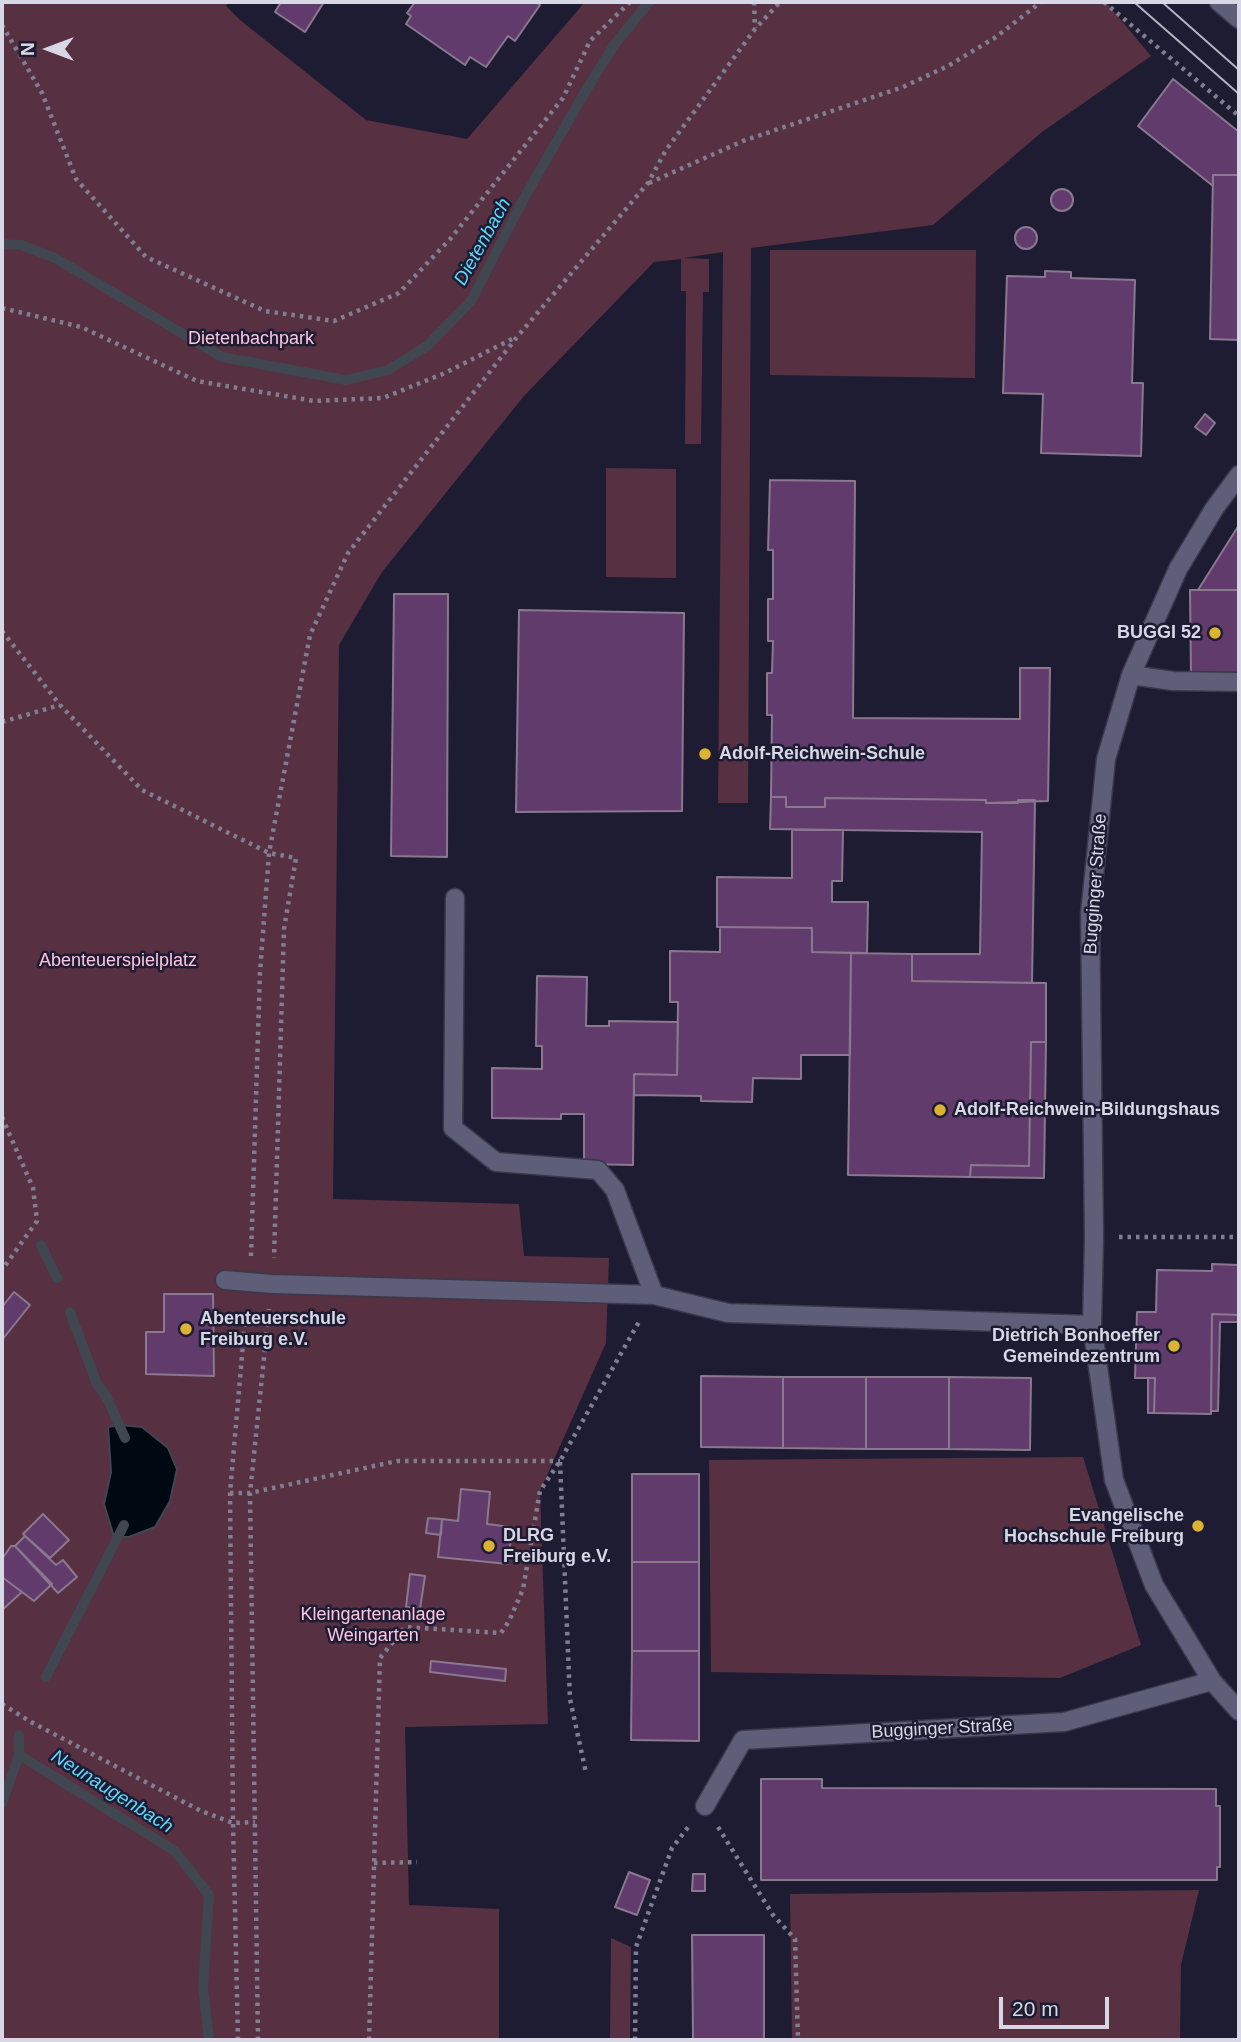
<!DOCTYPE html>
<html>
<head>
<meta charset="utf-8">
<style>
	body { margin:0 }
	#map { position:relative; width:1241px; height:2042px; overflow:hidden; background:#1e1c32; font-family:Arial,sans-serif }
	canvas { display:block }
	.frame { position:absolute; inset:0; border:4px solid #d7d7e6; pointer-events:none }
	.north { position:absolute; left:14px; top:14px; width:70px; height:70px; -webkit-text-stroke:5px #1e1c32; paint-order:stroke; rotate:270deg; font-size:19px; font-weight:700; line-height:28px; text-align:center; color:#d7d7e6 }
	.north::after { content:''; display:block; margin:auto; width:24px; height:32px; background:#d7d7e6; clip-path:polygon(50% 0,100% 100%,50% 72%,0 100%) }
	.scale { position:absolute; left:999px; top:1997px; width:110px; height:32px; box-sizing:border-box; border:4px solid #d7d7e6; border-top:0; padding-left:9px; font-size:21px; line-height:24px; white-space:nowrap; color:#d7d7e6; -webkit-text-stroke:5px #1e1c32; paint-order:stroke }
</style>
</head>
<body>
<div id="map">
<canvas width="1241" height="2042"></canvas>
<div class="frame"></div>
<div class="north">N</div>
<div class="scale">20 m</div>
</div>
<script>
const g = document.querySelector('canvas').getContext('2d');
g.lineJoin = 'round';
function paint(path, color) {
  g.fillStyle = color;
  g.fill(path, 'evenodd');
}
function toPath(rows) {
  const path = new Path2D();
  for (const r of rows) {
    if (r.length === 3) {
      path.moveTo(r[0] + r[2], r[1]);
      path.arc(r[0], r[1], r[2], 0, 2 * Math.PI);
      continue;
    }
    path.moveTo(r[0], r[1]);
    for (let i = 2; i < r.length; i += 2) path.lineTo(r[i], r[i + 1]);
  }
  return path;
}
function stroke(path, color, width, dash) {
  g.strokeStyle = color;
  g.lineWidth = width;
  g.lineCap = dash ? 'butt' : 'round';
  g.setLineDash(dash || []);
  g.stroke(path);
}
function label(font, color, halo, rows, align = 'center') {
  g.font = font + ' Arial,sans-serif';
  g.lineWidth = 5;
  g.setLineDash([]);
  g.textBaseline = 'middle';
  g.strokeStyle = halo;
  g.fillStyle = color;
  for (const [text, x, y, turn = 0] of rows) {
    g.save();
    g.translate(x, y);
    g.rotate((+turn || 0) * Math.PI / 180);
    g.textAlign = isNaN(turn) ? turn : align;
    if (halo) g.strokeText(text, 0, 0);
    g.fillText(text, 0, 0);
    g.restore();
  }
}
paint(toPath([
	[2,2,229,2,226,6,240,20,366,120,467,139,585,2,1106,2,1151,56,1042,132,933,225,751,248,748,803,718,803,723,252,684,258,709,259,709,292,703,292,701,444,685,444,686,291,681,291,681,259,654,262,524,396,382,572,339,645,333,1199,519,1204,524,1256,609,1258,606,1343,540,1491,548,1724,405,1727,409,1905,499,1909,499,2040,2,2040],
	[770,250,976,250,975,378,770,375],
	[606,468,676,469,676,578,606,577],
	[1083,1457,1141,1645,1060,1678,711,1672,709,1460],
	[1199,1890,1181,1965,1180,2040,792,2040,790,1894],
	[611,1938,631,1947,630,2040,610,2040]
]), '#573042');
const water = toPath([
	[120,1425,142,1427,168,1448,177,1469,170,1501,155,1527,129,1537,114,1537,104,1504,111,1472,108,1427,120,1425]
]);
paint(water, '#000911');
stroke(water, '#404751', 2);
stroke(toPath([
	[2,244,21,245,55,258,222,357,346,380,388,370,427,346,471,301,523,200,585,92,614,45,649,2],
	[41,1245,57,1278],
	[70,1312,97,1384,107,1398,125,1438],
	[46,1677,124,1525],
	[19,1735,19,1755,175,1851,209,1895,203,1987,209,2040],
	[2,1803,19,1755]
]), '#404751', 10);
const building = toPath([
	[281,2,324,2,305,32,275,12,281,2],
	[415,2,535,2,540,5,515,41,508,36,486,67,470,57,465,65,406,24,411,16,407,13,415,2],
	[1173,79,1239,132,1239,175,1213,175,1213,186,1138,126,1173,79],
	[1213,175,1239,175,1239,340,1210,339,1213,175],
	[1062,200,11],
	[1026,238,11],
	[1045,271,1071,272,1071,278,1135,280,1132,383,1143,383,1141,456,1041,453,1043,394,1003,393,1007,276,1045,277,1045,271],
	[1205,414,1215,423,1206,435,1195,427,1205,414],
	[770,480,855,481,853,718,1020,719,1020,668,1050,668,1048,801,986,803,986,800,825,798,825,807,786,807,786,797,771,797,772,715,767,715,767,673,772,673,773,641,768,641,768,599,773,599,773,550,768,550,770,480],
	[1239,525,1239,590,1198,590,1239,525],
	[1190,590,1239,590,1239,676,1191,676,1190,590],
	[394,594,448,594,447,857,391,856,394,594],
	[519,610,684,613,682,811,516,812,519,610],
	[771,797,786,797,786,807,825,807,825,798,986,800,986,803,1018,803,1018,800,1035,800,1032,983,912,981,912,954,980,954,982,832,770,829,771,797],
	[792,830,843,830,842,881,832,881,832,902,868,902,867,953,812,952,812,928,717,927,717,877,792,878,792,830],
	[720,927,812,928,812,952,851,953,850,1055,801,1055,801,1079,753,1078,752,1102,701,1101,701,1096,634,1095,634,1074,677,1075,678,1002,670,1002,670,951,720,952,720,927],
	[851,953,912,954,912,981,1046,983,1046,1042,1031,1042,1029,1166,971,1165,970,1177,848,1175,851,953],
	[537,976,587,977,586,1026,609,1026,609,1021,678,1022,677,1075,634,1074,633,1165,584,1164,584,1114,561,1114,561,1119,492,1118,492,1068,542,1069,542,1046,536,1046,537,976],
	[1031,1042,1046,1042,1044,1178,970,1177,971,1165,1029,1166,1031,1042],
	[1212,1264,1239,1265,1239,1315,1212,1314,1211,1414,1154,1413,1155,1378,1135,1378,1137,1312,1156,1312,1157,1270,1212,1271,1212,1264],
	[14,1292,30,1305,2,1340,2,1307,14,1292],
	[164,1294,213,1294,214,1376,146,1374,146,1332,164,1332,164,1294],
	[1212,1314,1239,1315,1239,1322,1220,1322,1218,1411,1211,1411,1212,1314],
	[701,1376,783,1377,783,1448,701,1447,701,1376],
	[783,1377,866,1377,866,1449,783,1448,783,1377],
	[866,1377,949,1377,949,1449,866,1449,866,1377],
	[949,1377,1031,1378,1030,1450,949,1449,949,1377],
	[1148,1378,1155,1378,1154,1413,1148,1413,1148,1378],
	[632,1474,699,1474,699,1562,632,1562,632,1474],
	[461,1489,490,1492,487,1524,512,1527,508,1564,438,1557,442,1519,458,1521,461,1489],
	[43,1514,69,1540,50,1558,23,1534,43,1514],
	[428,1518,442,1519,441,1535,426,1533,428,1518],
	[25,1536,56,1565,63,1560,77,1577,58,1593,15,1546,25,1536],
	[11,1546,15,1546,52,1584,34,1601,2,1577,2,1559,11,1546],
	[632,1562,699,1562,699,1651,632,1651,632,1562],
	[410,1574,425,1576,420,1609,406,1607,410,1574],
	[2,1577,22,1592,2,1610,2,1577],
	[632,1651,699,1651,699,1741,631,1740,632,1651],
	[431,1661,506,1669,505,1681,430,1672,431,1661],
	[761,1779,822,1779,822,1788,1216,1789,1216,1806,1220,1806,1220,1867,1217,1867,1217,1880,761,1880,761,1779],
	[629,1872,650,1880,637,1915,615,1907,629,1872],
	[693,1874,705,1874,705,1891,692,1891,693,1874],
	[692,1935,764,1935,764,2040,693,2040,692,1935]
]);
paint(building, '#623b6d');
stroke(building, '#8a788f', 2);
const minor = toPath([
	[1219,2,1239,19],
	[1239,475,1214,509,1178,569,1131,675,1106,759,1090,914,1094,1237,1092,1325,1114,1480,1154,1585,1212,1681,1239,1711],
	[1131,675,1173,681,1239,682],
	[455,898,453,1128,496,1162,598,1170,615,1190,654,1295],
	[225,1280,272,1284,654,1295,728,1313,1092,1325],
	[705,1806,743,1740,1064,1722,1212,1681]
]);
stroke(minor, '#3a384a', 21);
stroke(toPath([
	[754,2,755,28],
	[1104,2,1239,116],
	[2,25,42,93,76,179,146,257,265,311,334,321,399,293,451,238,563,98,590,41,630,2],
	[649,183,743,141,903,87,948,66,996,37,1041,2],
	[2,308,81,327,197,381,314,401,383,398,445,373,514,338],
	[2,631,60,705,142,790,269,853,296,858,284,929,274,1258],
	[2,722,60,705],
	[2,1117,33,1188,37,1221,2,1270],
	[1119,1237,1239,1237],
	[251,1256,260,972,269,853,310,635,348,553,517,337,648,183,666,150,755,29,780,2],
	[560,1462,570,1699,586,1773],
	[230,1493,250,1493,397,1461,560,1461],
	[2,1704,31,1722,201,1811,233,1823,255,1822],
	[718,1827,773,1915,795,1939,798,2040],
	[374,1863,417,1862],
	[238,2040,233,1823,230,1493,246,1310],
	[258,2040,250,1493,269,1309],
	[369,2040,380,1658,405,1627,501,1633,509,1621,523,1589,540,1491,560,1461,640,1320],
	[635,2040,636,1947,672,1848,689,1826]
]), '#807f92', 4.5, [3.5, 5]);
stroke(minor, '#5f5e78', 18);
stroke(toPath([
	[1134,2,1239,94],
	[1162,2,1239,70]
]), '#b3b3c3', 2);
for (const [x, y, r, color] of [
	[1215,633,7,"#dcb233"],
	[705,754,7,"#dcb233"],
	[940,1110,7,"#dcb233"],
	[186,1329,7,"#dcb233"],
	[1174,1346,7,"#dcb233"],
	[1198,1526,7,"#dcb233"],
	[489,1546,7,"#dcb233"]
]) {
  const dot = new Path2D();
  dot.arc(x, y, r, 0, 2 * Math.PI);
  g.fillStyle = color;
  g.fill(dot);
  stroke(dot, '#1e1c32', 2.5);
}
label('18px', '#ffc5de', '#1e1c32', [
	["Dietenbachpark",251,339],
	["Abenteuerspielplatz",118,961],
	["Kleingartenanlage",373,1615],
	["Weingarten",373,1636]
]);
label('bold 18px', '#d7d7e6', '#1e1c32', [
	["BUGGI 52",1201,633,"right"],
	["Adolf-Reichwein-Schule",719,754],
	["Adolf-Reichwein-Bildungshaus",954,1110],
	["Abenteuerschule",200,1319],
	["Freiburg e.V.",200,1340],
	["Dietrich Bonhoeffer",1160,1336,"right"],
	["Gemeindezentrum",1160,1357,"right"],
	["Evangelische",1184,1516,"right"],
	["Hochschule Freiburg",1184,1537,"right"],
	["DLRG",503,1536],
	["Freiburg e.V.",503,1557]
], 'left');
label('18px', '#d7d7e6', '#1e1c32', [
	["Bugginger Straße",1096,884,-86],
	["Bugginger Straße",942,1729,-3]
]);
label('italic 19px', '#5bd8fd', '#1e1c32', [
	["Dietenbach",483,242,-61],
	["Neunaugenbach",112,1792,32]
]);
</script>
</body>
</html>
